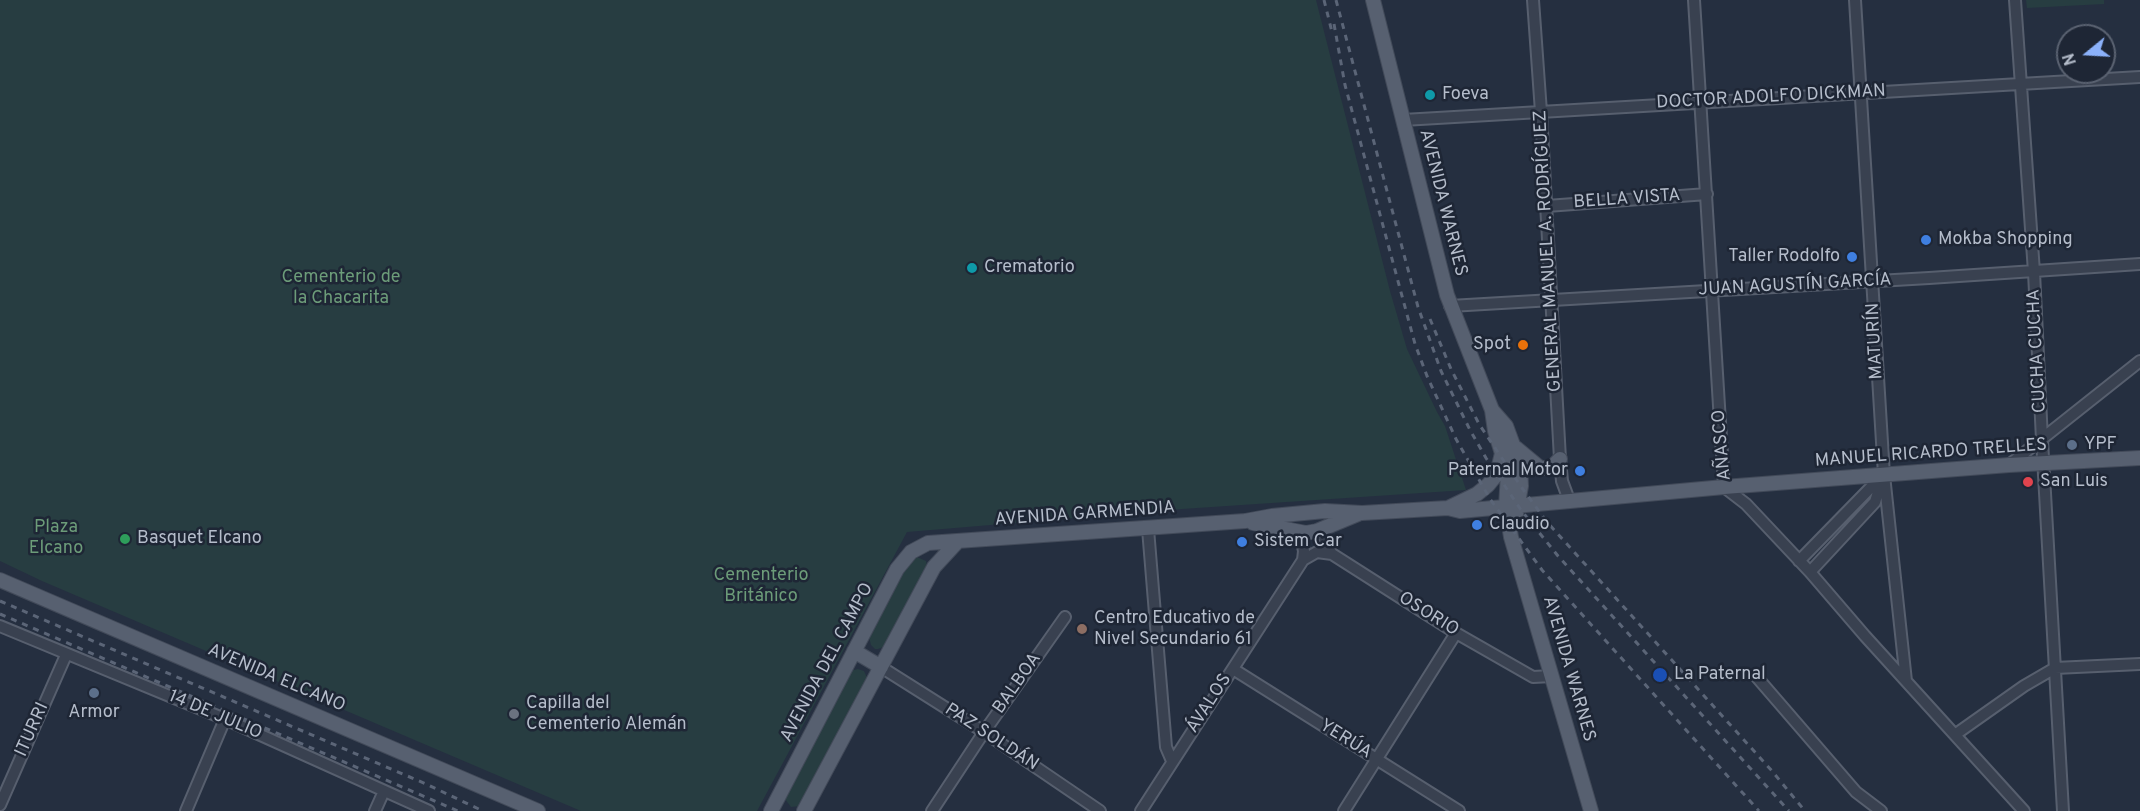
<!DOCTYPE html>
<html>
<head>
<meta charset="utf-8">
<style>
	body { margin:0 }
	#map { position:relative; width:2140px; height:811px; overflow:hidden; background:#252f40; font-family:Overpass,sans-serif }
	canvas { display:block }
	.north { position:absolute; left:2056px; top:24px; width:60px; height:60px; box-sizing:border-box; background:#1e2635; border:2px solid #5a6271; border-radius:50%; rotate:252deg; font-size:16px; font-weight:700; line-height:24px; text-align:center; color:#b5bdcb }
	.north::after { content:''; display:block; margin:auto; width:21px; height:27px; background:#8bb1fa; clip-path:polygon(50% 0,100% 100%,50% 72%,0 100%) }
</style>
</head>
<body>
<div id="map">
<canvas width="2140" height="811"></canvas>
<div class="north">N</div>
</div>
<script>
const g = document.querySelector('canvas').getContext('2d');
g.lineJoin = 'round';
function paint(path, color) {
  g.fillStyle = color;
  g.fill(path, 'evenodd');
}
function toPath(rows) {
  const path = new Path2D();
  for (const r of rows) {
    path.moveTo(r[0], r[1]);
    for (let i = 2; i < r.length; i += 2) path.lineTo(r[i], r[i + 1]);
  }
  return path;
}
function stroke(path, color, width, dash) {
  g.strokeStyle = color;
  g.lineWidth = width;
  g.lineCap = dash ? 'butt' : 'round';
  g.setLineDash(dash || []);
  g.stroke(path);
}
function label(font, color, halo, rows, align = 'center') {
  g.font = font + ' Overpass,sans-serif';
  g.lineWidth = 5;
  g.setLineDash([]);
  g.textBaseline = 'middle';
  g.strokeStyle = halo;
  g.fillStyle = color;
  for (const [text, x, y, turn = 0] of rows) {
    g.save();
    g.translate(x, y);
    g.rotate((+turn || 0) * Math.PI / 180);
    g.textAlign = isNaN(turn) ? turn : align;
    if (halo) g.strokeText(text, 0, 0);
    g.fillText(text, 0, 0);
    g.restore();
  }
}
paint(toPath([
	[0,0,1316,0,1390,291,1407,349,1437,412,1445,426,1466,490,1182,509,907,532,757,811,581,811,42,581,0,561],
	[2026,0,2104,0,2104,4,2027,8],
	[917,557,926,561,927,567,886,646,878,649,875,649,871,645,869,637,910,560],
	[858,669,864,671,868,680,801,806,791,807,785,799,850,671]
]), '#273d41');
const minor = toPath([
	[1533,0,1541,112,1560,459,1562,481,1569,500],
	[1694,0,1724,487,1746,504,1810,572,1865,636,2024,811],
	[1855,0,1884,475,1906,681],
	[2015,0,2034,272,2042,440,2063,811],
	[1403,120,2140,77],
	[1547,206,1707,194],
	[1450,306,1929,278,2140,264],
	[2009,465,2140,361],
	[1148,529,1166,747,1172,761],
	[1323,529,1325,542,1332,554,1456,633,1533,677,1552,676],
	[1303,560,1317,552,1332,554],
	[1799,561,1883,475],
	[1810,572,1875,502,1882,479],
	[0,626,225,719,429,811],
	[881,667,984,732,1100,811],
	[1233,669,1459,811],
	[1755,675,1856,792,1881,811],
	[1956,734,2024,686,2055,668,2140,664],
	[0,805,66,655],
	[186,811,225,719],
	[375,811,384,791],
	[932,811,984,732,1065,617],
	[1141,811,1303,560,1304,551,1300,533],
	[1344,811,1456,633]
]);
const major = toPath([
	[1373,0,1447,295,1492,410,1495,431,1508,473,1506,507,1511,537,1591,811],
	[1492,410,1506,426,1520,464,1521,486,1516,514],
	[1516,448,1540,468,1551,468,1560,459],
	[1448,508,1477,494,1488,485,1497,474,1502,453],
	[1253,523,1306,533,1317,531,1358,514],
	[0,580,538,811],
	[854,651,881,667],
	[771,811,897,569,911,552,928,543,1245,521,1272,516,1325,511,1362,513,1448,508,1460,511,1724,487,2009,465,2140,458],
	[804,811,934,567,958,541]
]);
stroke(minor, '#575f6e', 14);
stroke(major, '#424a59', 16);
stroke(minor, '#394150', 10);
stroke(major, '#576070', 14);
stroke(toPath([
	[1324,0,1332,32],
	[1336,0,1418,307,1441,371,1470,430,1486,458,1521,510,1558,556,1789,811],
	[1334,24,1345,85,1415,344,1427,376,1456,439,1490,499,1542,570,1759,811],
	[1430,319,1451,369,1479,424,1522,488,1547,522,1772,771,1805,811],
	[0,601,426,784,483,811],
	[0,614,458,811]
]), '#5b6577', 3, [6, 6]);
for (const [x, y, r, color] of [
	[1430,95,6,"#0f9aa8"],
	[1926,240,6,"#3f7fe0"],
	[1852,257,6,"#3f7fe0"],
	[972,268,6,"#0f9aa8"],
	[1523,345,6,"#e8710a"],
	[2072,445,6,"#5c6f8a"],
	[1580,471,6,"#3f7fe0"],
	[2028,482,6,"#e0444e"],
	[1477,525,6,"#3f7fe0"],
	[125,539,6,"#2e9e5b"],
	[1242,542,6,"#3f7fe0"],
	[1082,629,6,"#8d6e63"],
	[1660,675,8,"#1a4fb4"],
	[94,693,6,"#5c6f8a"],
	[514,714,6,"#6b7280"]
]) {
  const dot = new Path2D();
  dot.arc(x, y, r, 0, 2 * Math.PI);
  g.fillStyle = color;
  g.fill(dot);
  stroke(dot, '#1e2635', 2);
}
label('18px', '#b5bdcb', '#1e2635', [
	["Foeva",1442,95],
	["Mokba Shopping",1938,240],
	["Taller Rodolfo",1840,257,"right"],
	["Crematorio",984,268],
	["Spot",1511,345,"right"],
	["YPF",2084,445],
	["Paternal Motor",1568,471,"right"],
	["San Luis",2040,482],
	["Claudio",1489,525],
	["Basquet Elcano",137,539],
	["Sistem Car",1254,542],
	["Centro Educativo de",1094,619],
	["Nivel Secundario 61",1094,640],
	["La Paternal",1674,675],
	["Capilla del",526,704],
	["Cementerio Alemán",526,725],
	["Armor",94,713,"center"]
], 'left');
label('18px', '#b5bdcb', '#1e2635', [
	["DOCTOR ADOLFO DICKMAN",1771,98,-3],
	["BELLA VISTA",1627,200,-4],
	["AVENIDA WARNES",1442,203,76],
	["GENERAL MANUEL A. RODRÍGUEZ",1549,251,-93],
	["JUAN AGUSTÍN GARCÍA",1795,286,-3],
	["MATURÍN",1876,341,-93],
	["CUCHA CUCHA",2038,351,-93],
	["AÑASCO",1723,445,-95],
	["MANUEL RICARDO TRELLES",1931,454,-4],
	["AVENIDA GARMENDIA",1085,515,-4],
	["OSORIO",1428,615,32],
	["AVENIDA DEL CAMPO",828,663,-62],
	["AVENIDA WARNES",1568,669,74],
	["AVENIDA ELCANO",276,679,23],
	["BALBOA",1018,684,-55],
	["ÁVALOS",1210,704,-57],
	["14 DE JULIO",215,716,23],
	["ITURRI",33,730,-66],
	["PAZ SOLDÁN",991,738,33],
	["YERÚA",1345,740,32]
]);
label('18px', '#6c9c79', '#1e2635', [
	["Cementerio de",341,278],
	["la Chacarita",341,299],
	["Plaza",56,528],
	["Elcano",56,549],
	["Cementerio",761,576],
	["Británico",761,597]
]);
</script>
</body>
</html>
